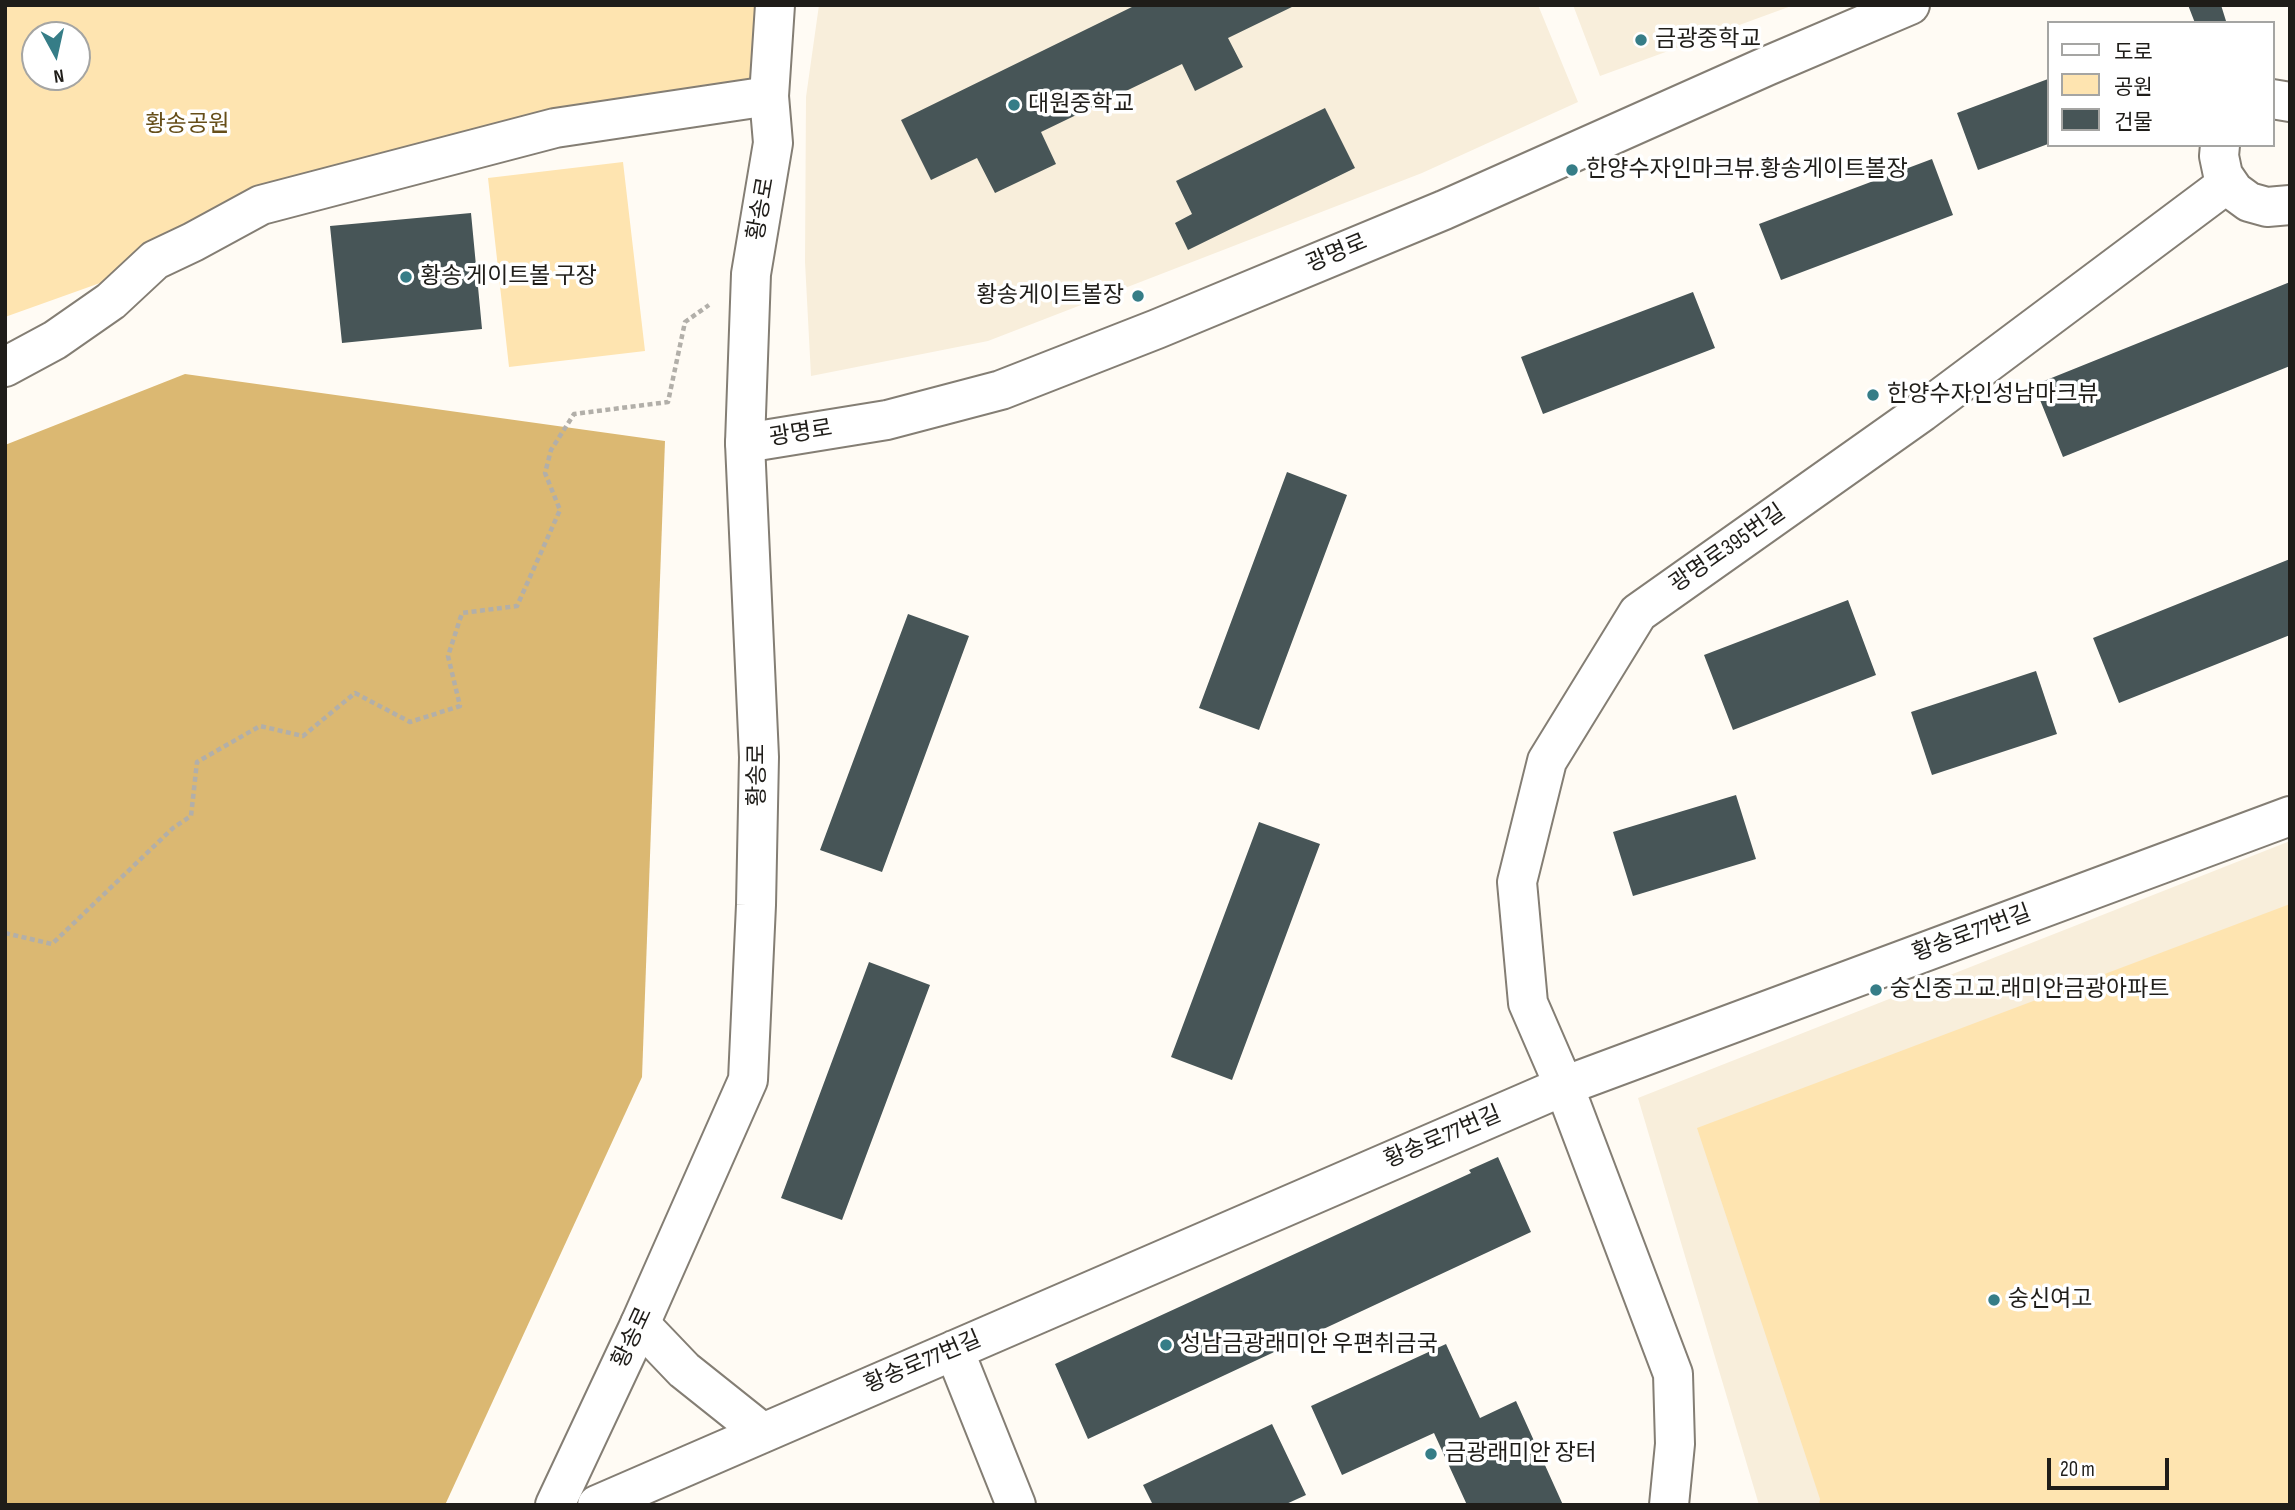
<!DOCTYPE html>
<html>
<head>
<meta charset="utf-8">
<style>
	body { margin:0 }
	#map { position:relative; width:2295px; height:1510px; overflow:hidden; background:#fffbf4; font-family:"Sofia Sans Condensed","Noto Sans KR",sans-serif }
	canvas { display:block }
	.frame { position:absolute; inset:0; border:7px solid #1f1d19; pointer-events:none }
	.legend { position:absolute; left:2047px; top:21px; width:228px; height:126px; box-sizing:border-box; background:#fff; border:2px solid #a5a5a3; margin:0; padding:9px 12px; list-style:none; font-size:21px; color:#1f1d19 }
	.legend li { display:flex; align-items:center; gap:14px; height:35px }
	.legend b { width:35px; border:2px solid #a5a5a3 }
	.north { position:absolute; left:21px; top:21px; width:70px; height:70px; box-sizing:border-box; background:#fff; border:2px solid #a5a5a3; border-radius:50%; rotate:172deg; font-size:19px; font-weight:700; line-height:28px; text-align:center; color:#1f1d19 }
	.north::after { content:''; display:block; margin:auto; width:24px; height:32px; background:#367d87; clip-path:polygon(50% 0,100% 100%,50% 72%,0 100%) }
	.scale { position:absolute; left:2047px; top:1458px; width:122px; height:32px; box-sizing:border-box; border:4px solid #1f1d19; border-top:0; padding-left:9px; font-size:21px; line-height:24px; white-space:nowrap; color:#1f1d19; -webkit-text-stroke:5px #fff; paint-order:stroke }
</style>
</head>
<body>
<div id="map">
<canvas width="2295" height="1510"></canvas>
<div class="frame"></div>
<ul class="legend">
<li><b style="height:9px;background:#fff"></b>도로</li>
<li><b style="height:19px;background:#fee4b0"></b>공원</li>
<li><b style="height:19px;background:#475557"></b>건물</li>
</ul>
<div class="north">N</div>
<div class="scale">20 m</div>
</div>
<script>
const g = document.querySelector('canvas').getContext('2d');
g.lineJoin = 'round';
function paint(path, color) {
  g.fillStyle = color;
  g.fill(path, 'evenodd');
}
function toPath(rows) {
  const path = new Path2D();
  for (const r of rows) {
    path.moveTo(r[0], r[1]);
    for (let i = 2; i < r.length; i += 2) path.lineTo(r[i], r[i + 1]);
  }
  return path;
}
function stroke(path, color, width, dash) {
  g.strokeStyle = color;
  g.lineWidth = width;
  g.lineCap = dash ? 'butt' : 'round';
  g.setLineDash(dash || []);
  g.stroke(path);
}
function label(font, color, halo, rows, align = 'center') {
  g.font = font + ' "Sofia Sans Condensed","Noto Sans KR",sans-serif';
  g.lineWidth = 7;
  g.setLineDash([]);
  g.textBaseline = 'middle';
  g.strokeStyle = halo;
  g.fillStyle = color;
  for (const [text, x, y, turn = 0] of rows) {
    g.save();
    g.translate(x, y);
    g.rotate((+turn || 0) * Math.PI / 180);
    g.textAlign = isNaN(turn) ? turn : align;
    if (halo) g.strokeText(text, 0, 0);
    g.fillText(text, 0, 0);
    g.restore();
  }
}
paint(toPath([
	[819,5,1538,5,1578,102,1422,173,988,341,811,376,805,262,806,97],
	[1573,5,1794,5,1600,76],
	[2290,841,2290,1505,1759,1505,1638,1098]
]), '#f8eedb');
paint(toPath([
	[5,5,770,5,769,96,307,209,5,317],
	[35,35,77,35,77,77,35,77],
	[623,162,645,351,509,367,488,178],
	[2290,904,2290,1505,1819,1505,1820,1499,1697,1128]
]), '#fee4b0');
paint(toPath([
	[185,374,665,441,642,1077,445,1505,5,1505,5,445]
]), '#dbb872');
paint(toPath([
	[1136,5,1296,5,1228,38,1243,67,1195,91,1182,64,1041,132,1056,164,995,193,977,158,931,180,901,120],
	[2188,5,2221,5,2226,21,2221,23,2195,23],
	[2048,79,2048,144,1978,170,1957,113],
	[1325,108,1355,168,1188,250,1175,223,1192,214,1176,181],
	[1932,159,1953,215,1781,280,1759,224],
	[471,213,482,329,342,343,330,226],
	[2290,282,2290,366,2063,457,2034,385],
	[1693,292,1715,348,1543,414,1521,357],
	[1287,472,1347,495,1259,730,1199,708],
	[2290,559,2290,635,2119,703,2093,638],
	[1848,600,1876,675,1733,730,1704,655],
	[908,614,969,636,882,872,820,850],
	[2036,671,2057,734,1932,775,1911,712],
	[1736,795,1756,859,1633,896,1613,832],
	[1259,822,1320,844,1232,1080,1171,1057],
	[869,962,930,985,842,1220,781,1198],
	[1498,1157,1531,1232,1088,1439,1055,1364,1471,1173,1469,1170],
	[1446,1344,1480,1418,1516,1401,1563,1505,1467,1505,1434,1433,1342,1475,1311,1406],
	[1272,1424,1306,1495,1284,1505,1153,1505,1143,1485]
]), '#475557');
const minor = toPath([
	[2272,99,2290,102],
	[2220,145,2219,156,2223,175,2234,191,2249,202,2267,207,2290,205],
	[5,367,55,340,111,301,155,260,193,242,261,205,555,128,769,96],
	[640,1324,684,1370,763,1433,1564,1086,2290,816],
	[954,1350,1016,1505],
	[597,1505,763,1433],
	[1669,1505,1675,1444,1673,1374,1564,1086,1528,1003,1517,882,1547,761,1638,613,1922,412,2228,183]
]);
const tertiary = toPath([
	[555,1505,640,1324,748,1080,756,905,759,757,745,443,751,274,773,143,769,96,775,5]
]);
const secondary = toPath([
	[745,443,887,420,1001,390,1157,329,1444,210,1767,66,1910,5]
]);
stroke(minor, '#847e74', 42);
stroke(tertiary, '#847e74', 42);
stroke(secondary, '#847e74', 42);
stroke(toPath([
	[5,933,52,944,173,828,191,816,197,762,260,726,303,736,355,693,410,722,460,706,448,656,462,613,517,606,560,510,545,473,551,450,574,414,668,402,685,322,709,305]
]), '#b2afa9', 4.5, [5, 3.5]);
stroke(minor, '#fff', 38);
stroke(tertiary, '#fff', 38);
stroke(secondary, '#fff', 38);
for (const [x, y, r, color] of [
	[1641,40,7,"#367d87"],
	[1014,105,7,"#367d87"],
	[1572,170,7,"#367d87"],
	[406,277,7,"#367d87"],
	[1138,296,7,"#367d87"],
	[1873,395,7,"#367d87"],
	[1876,990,7,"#367d87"],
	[1994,1300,7,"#367d87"],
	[1166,1345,7,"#367d87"],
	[1431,1454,7,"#367d87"]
]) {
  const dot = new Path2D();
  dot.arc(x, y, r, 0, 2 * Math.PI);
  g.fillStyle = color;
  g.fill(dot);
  stroke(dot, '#fff', 2.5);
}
label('23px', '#1f1d19', '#fff', [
	["금광중학교",1655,40],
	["대원중학교",1028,105],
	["한양수자인마크뷰.황송게이트볼장",1586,170],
	["황송 게이트볼 구장",420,277],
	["황송게이트볼장",1124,296,"right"],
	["한양수자인성남마크뷰",1887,395],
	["숭신중고교.래미안금광아파트",1890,990],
	["숭신여고",2008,1300],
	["성남금광래미안 우편취금국",1180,1345],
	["금광래미안 장터",1445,1454]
], 'left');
label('23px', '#664e19', '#fff', [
	["황송공원",187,125]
]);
label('23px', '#1f1d19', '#fff', [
	["황송로",762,209,-80],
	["광명로",1337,254,-23],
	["광명로",801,434,-9],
	["광명로395번길",1728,549,-35],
	["황송로",758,775,-90],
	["황송로77번길",1972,934,-20],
	["황송로77번길",1443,1138,-23],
	["황송로",633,1338,-65],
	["황송로77번길",923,1363,-23]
]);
</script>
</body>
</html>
